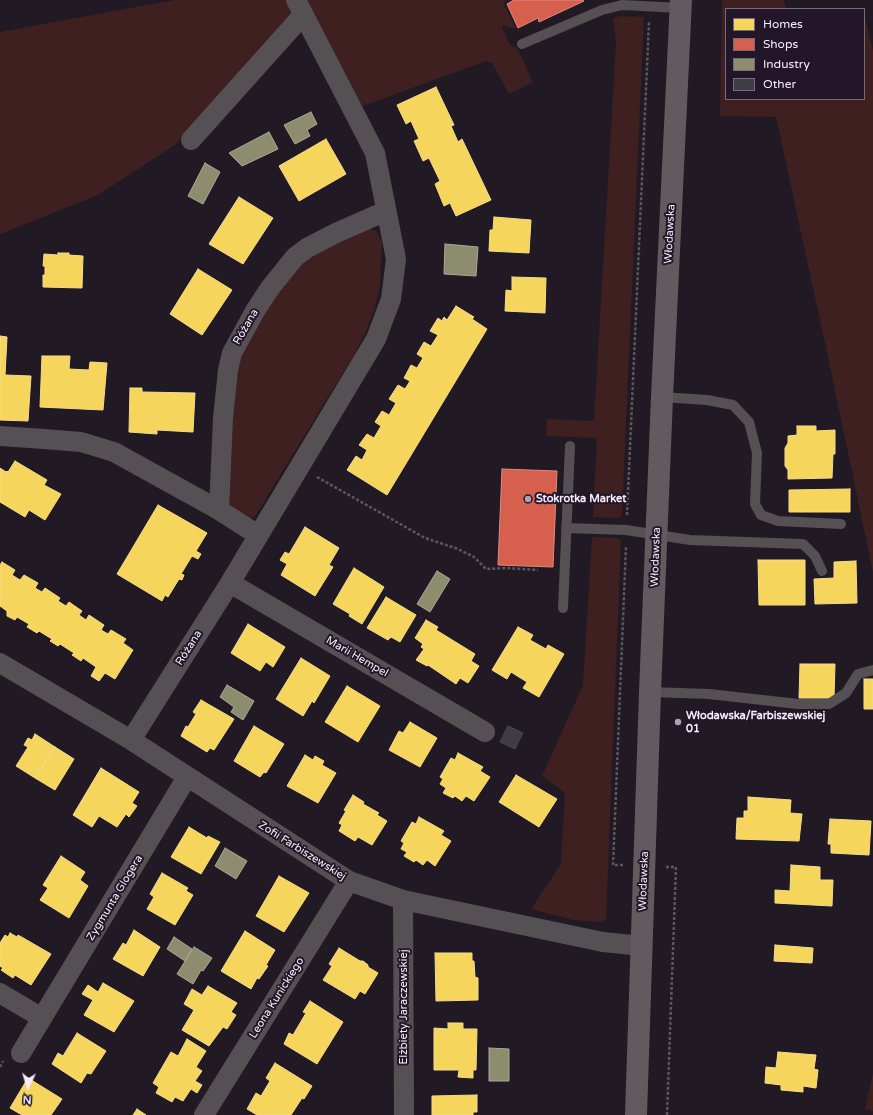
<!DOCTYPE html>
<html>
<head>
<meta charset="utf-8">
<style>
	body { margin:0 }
	#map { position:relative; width:873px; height:1115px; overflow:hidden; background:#211a24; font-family:"Varela Round",sans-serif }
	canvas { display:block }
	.legend { position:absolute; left:725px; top:8px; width:140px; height:92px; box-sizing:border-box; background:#221628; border:1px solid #766c7c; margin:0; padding:5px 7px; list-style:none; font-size:12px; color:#f5edfa }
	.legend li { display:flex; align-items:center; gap:8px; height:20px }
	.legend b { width:20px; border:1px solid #766c7c }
	.north { position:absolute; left:8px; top:1067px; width:40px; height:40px; -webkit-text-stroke:3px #221628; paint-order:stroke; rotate:184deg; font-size:11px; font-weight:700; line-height:16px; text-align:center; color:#f5edfa }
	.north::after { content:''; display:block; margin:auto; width:14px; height:18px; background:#f5edfa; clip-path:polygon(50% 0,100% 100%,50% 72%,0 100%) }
</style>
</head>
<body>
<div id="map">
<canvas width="873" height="1115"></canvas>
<ul class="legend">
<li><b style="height:11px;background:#f6d55c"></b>Homes</li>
<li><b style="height:11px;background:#d6604d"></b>Shops</li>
<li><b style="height:11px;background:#8c8c6e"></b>Industry</li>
<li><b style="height:11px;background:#3f3c45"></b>Other</li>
</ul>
<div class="north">N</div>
</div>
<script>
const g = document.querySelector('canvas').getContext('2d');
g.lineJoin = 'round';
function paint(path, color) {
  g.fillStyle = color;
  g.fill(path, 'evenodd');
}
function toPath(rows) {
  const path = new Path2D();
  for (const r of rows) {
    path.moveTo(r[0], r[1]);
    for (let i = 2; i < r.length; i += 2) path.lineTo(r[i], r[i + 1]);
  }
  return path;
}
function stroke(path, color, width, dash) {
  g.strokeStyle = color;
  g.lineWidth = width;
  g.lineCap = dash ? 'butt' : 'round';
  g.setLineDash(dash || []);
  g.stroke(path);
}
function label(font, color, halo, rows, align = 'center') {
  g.font = font + ' "Varela Round",sans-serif';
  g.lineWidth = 4;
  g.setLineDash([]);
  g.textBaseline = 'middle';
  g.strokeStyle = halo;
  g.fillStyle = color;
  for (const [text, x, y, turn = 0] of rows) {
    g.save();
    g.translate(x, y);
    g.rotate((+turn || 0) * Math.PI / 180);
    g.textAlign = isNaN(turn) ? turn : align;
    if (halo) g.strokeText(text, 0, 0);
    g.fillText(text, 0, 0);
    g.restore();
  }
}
paint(toPath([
	[174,0,508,0,503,2,516,29,503,25,502,27,510,45,517,48,533,82,509,94,492,63,486,61,360,107,328,43,291,21,176,144,100,194,0,234,0,32],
	[722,0,784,0,786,9,726,9,726,99,864,99,864,13,873,51,873,572,828,357,776,117,720,116],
	[620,16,644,17,622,513,619,518,593,517,597,438,546,436,547,419,594,421,616,43,613,18],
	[365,228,376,231,382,242,380,286,375,307,366,331,354,355,255,516,250,519,229,507,226,500,234,373,244,345,270,297,304,258],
	[592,537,615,538,621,540,606,919,602,922,573,920,531,909,561,864,565,793,542,776,583,685],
	[873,1073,873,1111,865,1109]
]), '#3e2020');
const homes = toPath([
	[436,87,454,125,451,126,458,142,462,139,491,200,456,216,450,203,444,206,435,184,440,181,429,158,423,161,414,141,419,139,411,121,406,124,397,105,436,87],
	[326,139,346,174,299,201,279,166,326,139],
	[239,197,273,218,243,264,209,244,239,197],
	[494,217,531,220,529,253,489,251,490,230,493,230,494,217],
	[58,253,69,253,69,255,83,256,82,288,43,287,43,275,45,275,45,266,43,266,44,254,58,255,58,253],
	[198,269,232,290,202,335,170,314,198,269],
	[512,277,546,278,545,313,505,311,506,290,512,291,512,277],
	[456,306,474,317,472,319,487,329,387,495,347,470,356,456,362,460,367,450,359,445,367,434,374,438,381,426,375,422,382,411,389,415,396,403,389,399,398,385,405,389,410,381,404,378,411,365,417,368,423,358,417,354,424,342,431,346,438,335,430,331,438,318,442,321,444,317,447,320,456,306],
	[0,336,7,337,5,375,31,376,28,421,0,420,0,336],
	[42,356,70,356,69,369,89,370,90,362,107,363,103,410,40,407,42,356],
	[130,388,142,388,142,392,195,393,193,432,157,430,157,434,129,432,130,388],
	[797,426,816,426,816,431,835,430,835,454,833,454,832,478,788,479,788,470,785,466,785,448,788,443,788,436,797,435,797,426],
	[15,461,47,480,44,485,61,494,45,520,29,510,25,517,0,502,0,468,6,472,7,471,8,472,15,461],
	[850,489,850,512,789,512,789,490,850,489],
	[158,505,207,533,196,551,201,554,198,559,192,556,181,574,184,575,182,580,179,579,168,597,165,595,162,601,117,574,158,505],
	[305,527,339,548,329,565,333,567,315,596,281,575,287,564,280,560,285,552,289,554,305,527],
	[758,560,805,560,805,605,759,605,758,560],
	[856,561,857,603,815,604,814,579,834,578,834,562,856,561],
	[2,562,15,570,12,575,20,580,24,575,38,583,35,588,42,592,45,588,60,598,58,601,66,606,69,602,82,611,79,615,86,620,89,615,104,625,101,630,108,634,111,630,126,639,123,643,133,650,115,679,105,673,99,681,91,676,96,667,83,658,81,661,72,655,74,653,60,644,58,646,50,641,52,639,39,631,37,633,27,627,29,624,17,617,15,620,7,616,7,611,0,606,0,565,2,562],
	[354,568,384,587,362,624,349,616,350,614,333,604,354,568],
	[386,597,416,615,400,642,391,637,388,640,367,628,386,597],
	[426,620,438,627,436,630,475,654,471,661,479,666,468,683,460,678,456,684,428,665,427,666,416,660,424,649,421,647,423,644,415,638,426,620],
	[248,624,285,647,273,667,266,662,260,671,231,653,248,624],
	[518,627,533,635,530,640,546,649,548,645,564,654,539,697,523,688,527,682,511,672,507,679,492,670,518,627],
	[301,658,330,676,314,703,312,701,303,716,276,699,301,658],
	[800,664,835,664,834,698,799,698,800,664],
	[864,679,873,679,873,709,864,709,864,679],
	[347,686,380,706,358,742,325,722,347,686],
	[201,700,234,719,214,750,210,748,207,752,181,736,186,726,188,727,196,714,193,712,201,700],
	[410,722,437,738,420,767,389,750,399,731,403,733,410,722],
	[254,726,284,744,266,773,264,772,260,777,234,761,254,726],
	[35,734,55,747,35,778,16,766,28,747,24,745,28,738,32,740,35,734],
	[55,747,74,759,55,790,35,778,55,747],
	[458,753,483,767,480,771,490,777,474,801,466,796,462,801,455,796,453,798,443,793,446,788,440,784,443,779,440,777,451,758,455,760,458,753],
	[305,755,313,760,315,756,324,761,322,765,336,773,318,803,287,786,305,755],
	[101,768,139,792,132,803,137,806,129,817,126,814,117,827,99,816,92,827,73,815,101,768],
	[516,775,557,799,539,827,499,802,516,775],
	[353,795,364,802,363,804,379,813,377,815,387,821,372,845,358,837,355,841,339,831,342,825,339,823,346,811,344,810,353,795],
	[748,797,791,800,790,813,802,814,799,841,736,839,737,818,744,818,744,811,748,811,748,797],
	[419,817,444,831,441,835,451,841,435,866,427,860,423,865,416,860,414,862,404,856,407,852,401,849,404,843,401,841,412,822,416,824,419,817],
	[830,819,871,821,869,855,831,853,831,844,828,844,830,819],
	[189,827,207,838,208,836,220,842,201,874,171,857,189,827],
	[61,856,85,872,80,880,88,886,69,918,40,900,48,888,43,885,61,856],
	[791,865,820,867,820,880,833,880,832,906,775,903,775,890,790,891,791,865],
	[162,873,188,888,186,891,193,895,175,925,147,909,154,897,150,894,162,873],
	[279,876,309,893,284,932,256,916,279,876],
	[134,930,160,947,143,976,113,959,123,943,126,945,134,930],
	[245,931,275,950,266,965,268,966,259,979,257,978,251,989,221,971,245,931],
	[10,933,17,937,18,935,51,954,31,985,15,975,13,978,1,970,3,968,0,966,0,943,5,935,8,937,10,933],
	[775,945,813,948,812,963,774,961,775,945],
	[339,948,360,961,363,961,368,965,368,967,378,973,365,994,360,991,355,999,323,980,332,966,329,964,339,948],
	[435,953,472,953,472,961,474,961,475,977,478,978,478,1000,436,1001,435,953],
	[103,983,134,1001,114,1032,84,1015,93,1000,82,994,88,985,98,992,103,983],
	[208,986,237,1003,231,1012,236,1015,227,1029,223,1027,209,1046,182,1030,194,1010,184,1004,192,989,202,995,208,986],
	[310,1001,343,1022,317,1064,284,1044,289,1033,293,1035,306,1013,303,1012,310,1001],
	[448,1023,463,1023,463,1029,477,1029,476,1070,473,1070,473,1078,458,1077,459,1070,434,1070,434,1028,448,1029,448,1023],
	[77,1033,106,1051,91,1074,87,1073,81,1083,52,1064,58,1053,63,1056,77,1033],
	[187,1039,206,1051,196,1067,202,1071,195,1081,202,1085,197,1093,191,1089,183,1101,175,1097,172,1102,156,1093,159,1087,153,1083,171,1052,178,1056,187,1039],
	[778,1052,816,1055,814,1069,818,1070,816,1088,803,1086,803,1092,781,1090,781,1085,765,1083,766,1067,776,1068,778,1052],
	[275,1063,312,1086,304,1099,302,1098,291,1115,257,1115,247,1109,256,1093,261,1096,270,1081,266,1078,275,1063],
	[28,1078,62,1099,51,1115,22,1115,10,1108,28,1078],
	[477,1095,477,1112,473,1112,473,1115,432,1115,432,1096,477,1095],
	[137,1109,146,1115,133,1115,137,1109]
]);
paint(homes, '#f6d55c');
stroke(homes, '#f6dc8b', 1);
const shops = toPath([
	[514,0,583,0,584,1,539,22,538,18,518,28,507,4,514,0],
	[502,469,557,471,553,567,498,565,502,469]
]);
paint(shops, '#d6604d');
stroke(shops, '#df8a81', 1);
const industry = toPath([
	[311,112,317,124,307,130,310,136,295,144,284,125,311,112],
	[269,132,278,149,242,166,229,153,269,132],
	[205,163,220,172,203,204,188,196,205,163],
	[445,244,478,247,476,276,444,274,445,244],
	[437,571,450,579,430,612,417,604,437,571],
	[227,685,254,701,243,720,231,712,234,707,220,697,227,685],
	[225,848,247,861,236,879,215,866,225,848],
	[174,937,192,949,185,961,167,949,174,937],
	[194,947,212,958,203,971,201,970,193,984,177,974,194,947],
	[489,1048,509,1049,509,1081,489,1081,489,1048]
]);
paint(industry, '#8c8c6e');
stroke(industry, '#aca998', 1);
const building = toPath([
	[508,726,523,733,515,749,500,742,508,726]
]);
paint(building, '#3f3c45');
stroke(building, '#494750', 1);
stroke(toPath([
	[317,477,425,538,458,549,474,557,486,569,506,568,538,570],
	[627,515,649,22],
	[623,865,613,865,626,546],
	[666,867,676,867,667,1115],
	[0,1067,3,1061]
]), '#5b575b', 2.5, [3, 2]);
stroke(toPath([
	[522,44,602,10,622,5,681,8],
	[662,397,707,400,733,405,749,422,757,453,755,504,761,515,778,521,841,524],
	[566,528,626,530,690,540,803,544,815,556,822,571],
	[563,608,570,446],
	[650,692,709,694,798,704,829,704,846,693,858,674,873,670]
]), '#545053', 10);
stroke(toPath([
	[191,140,303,15],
	[0,436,44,439,81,442,114,452,219,510,258,535],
	[219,510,223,418,228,370,232,353,255,311,270,288,295,257,307,248,336,233,386,211],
	[230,583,485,732],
	[0,663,131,740,349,881,403,900,603,942,642,946],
	[131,740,230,583,376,339,391,299,396,259,375,153,296,0],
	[403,900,404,1115],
	[0,993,42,1018,187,777],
	[21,1053,42,1018],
	[204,1115,349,881]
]), '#545053', 20);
stroke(toPath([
	[636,1115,650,692,662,397,681,0]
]), '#615b5f', 22);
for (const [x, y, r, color] of [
	[528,499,4,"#aba3af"],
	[678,722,4,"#aba3af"]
]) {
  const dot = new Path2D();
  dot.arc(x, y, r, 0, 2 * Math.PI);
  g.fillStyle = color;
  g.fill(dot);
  stroke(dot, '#221628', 1.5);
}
label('11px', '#f5edfa', '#221628', [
	["Włodawska",670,234,-87],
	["Różana",246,327,-60],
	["Włodawska",656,557,-88],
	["Różana",189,648,-58],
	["Marii Hempel",357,657,30],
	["Zofii Farbiszewskiej",302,851,32],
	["Włodawska",644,881,-88],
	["Zygmunta Glogera",115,898,-59],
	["Leona Kunickiego",277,998,-58],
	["Elżbiety Jaraczewskiej",404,1007,-90]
]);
label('bold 11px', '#f5edfa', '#221628', [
	["Stokrotka Market",536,499],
	["Włodawska/Farbiszewskiej",686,716],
	["01",686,729]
], 'left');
</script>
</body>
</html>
